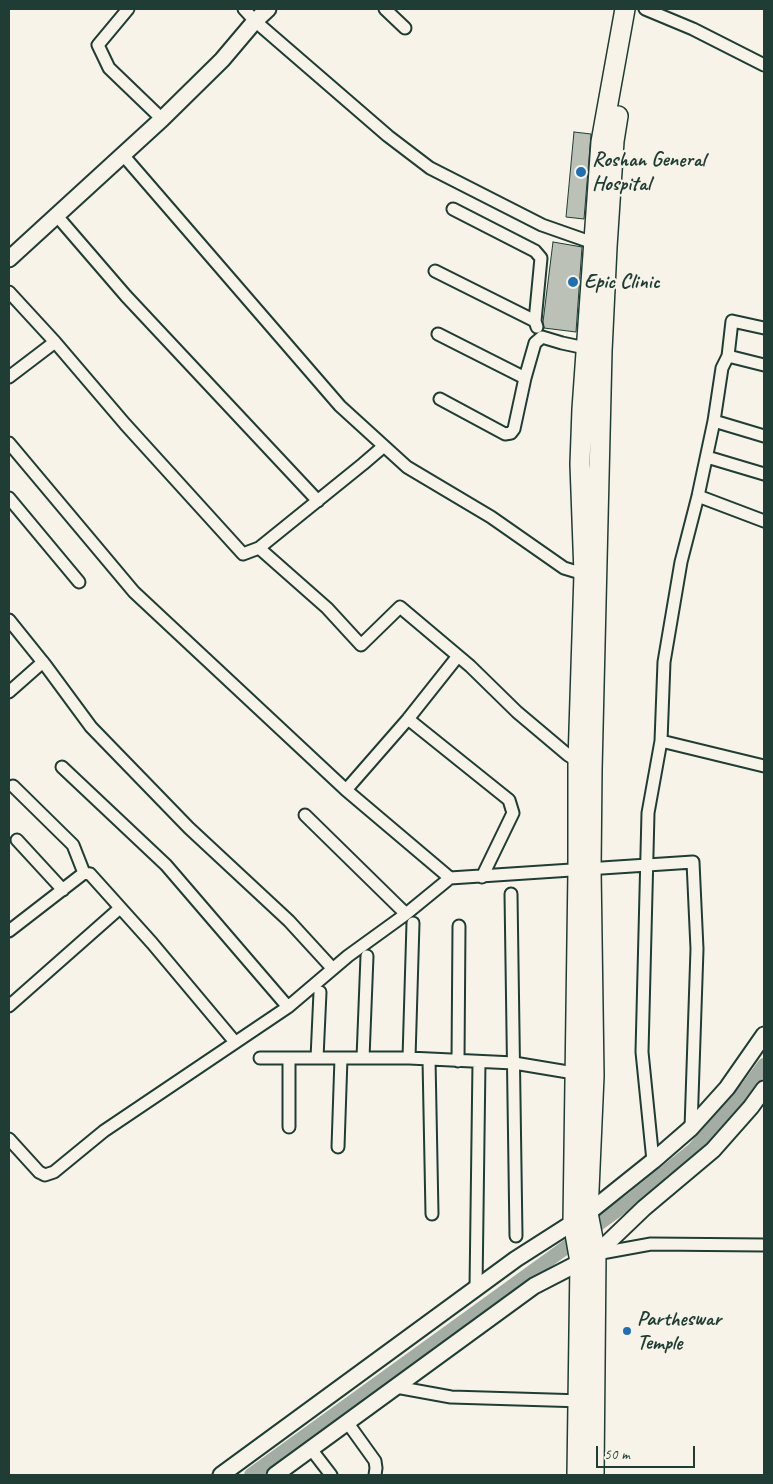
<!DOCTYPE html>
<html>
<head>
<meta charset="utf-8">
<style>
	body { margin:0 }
	#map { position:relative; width:773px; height:1484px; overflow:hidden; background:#f7f3e8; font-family:Caveat,sans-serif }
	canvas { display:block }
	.frame { position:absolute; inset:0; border:10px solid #1f3d34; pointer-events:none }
	.scale { position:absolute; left:596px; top:1446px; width:99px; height:22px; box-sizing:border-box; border:2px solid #1f3d34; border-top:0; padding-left:6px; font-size:15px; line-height:18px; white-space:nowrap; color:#1f3d34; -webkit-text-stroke:4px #f7f3e8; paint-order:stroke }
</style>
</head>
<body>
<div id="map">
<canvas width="773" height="1484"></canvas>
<div class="frame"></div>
<div class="scale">50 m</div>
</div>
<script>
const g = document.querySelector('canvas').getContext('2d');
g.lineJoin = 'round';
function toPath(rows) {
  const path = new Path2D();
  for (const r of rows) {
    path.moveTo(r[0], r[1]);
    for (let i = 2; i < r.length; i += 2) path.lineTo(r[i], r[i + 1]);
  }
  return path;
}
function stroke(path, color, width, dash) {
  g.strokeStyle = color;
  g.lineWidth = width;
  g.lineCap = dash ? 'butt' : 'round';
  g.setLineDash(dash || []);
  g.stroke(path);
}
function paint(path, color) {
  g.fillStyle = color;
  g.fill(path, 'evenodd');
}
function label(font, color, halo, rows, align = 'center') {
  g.font = font + ' Caveat,sans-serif';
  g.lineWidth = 4.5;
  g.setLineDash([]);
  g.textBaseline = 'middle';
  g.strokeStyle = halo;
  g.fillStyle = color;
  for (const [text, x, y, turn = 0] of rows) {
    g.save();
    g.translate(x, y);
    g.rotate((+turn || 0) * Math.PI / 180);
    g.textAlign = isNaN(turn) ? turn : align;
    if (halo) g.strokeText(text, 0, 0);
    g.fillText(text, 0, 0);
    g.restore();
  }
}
stroke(toPath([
	[251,1475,630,1201,693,1150,748,1087,764,1065]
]), '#a4ada3', 14);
const building = toPath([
	[574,132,591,134,584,219,566,217,574,132],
	[553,242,582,247,576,332,544,328,543,322,553,242]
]);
paint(building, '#bbc1b6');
stroke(building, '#1f3d34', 1);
const minor = toPath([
	[128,9,98,45,109,68,162,119],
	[244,9,255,21,388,136,430,168,542,225,599,245],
	[385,9,405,28],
	[645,9,693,29,764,65],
	[123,155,340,406,407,467,491,517,564,568,587,575],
	[453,209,535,251,541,258,535,321],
	[57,216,126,296,318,501],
	[435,271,535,321,537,327],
	[9,292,55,342,125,424,243,554,259,548,327,608,361,645,400,607,470,666,517,712,568,755,582,764],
	[438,334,525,378,535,343,542,337,562,343,590,349],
	[728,356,764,365],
	[9,377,55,342],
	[440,399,505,434,511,433,514,429,525,378],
	[714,421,764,436],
	[9,443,134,592,346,790,450,878],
	[707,457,764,474],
	[698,496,764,521],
	[9,498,79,582],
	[259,548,363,464,384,446],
	[9,620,46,666,91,727,189,828,289,921,333,969],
	[9,692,43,662],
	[408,719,509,800,513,813,482,877],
	[661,741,764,766],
	[62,767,166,865,288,1007],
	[13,786,73,845,84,873],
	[346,790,408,719,458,656],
	[305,815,406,914],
	[17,840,63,890],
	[511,894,516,1236],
	[9,931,84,873,90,874,152,943,235,1042],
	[9,1006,120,908],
	[260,1058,409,1058,514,1063,580,1074],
	[289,1058,289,1127],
	[317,1058,320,992],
	[363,1058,367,956],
	[409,1058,413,923],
	[429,1059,432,1214],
	[458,1061,459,926],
	[9,1139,39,1172,45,1175,54,1172,104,1131,288,1007,348,956,406,914,450,878,693,862,697,949,691,1128],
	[338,1147,341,1058],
	[653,1161,642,1052,648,813,661,741,664,662,681,562,698,496,714,421,722,368,728,356,732,321,764,328],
	[596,1254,651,1244,764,1245],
	[476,1288,479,1062],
	[396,1387,451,1397,583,1401],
	[347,1422,375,1461,376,1468,375,1475],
	[311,1449,331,1475]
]);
const tertiary = toPath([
	[9,259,162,119,222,60,255,21,268,9],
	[221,1475,516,1259,588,1213,653,1161,691,1128,727,1088,764,1035],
	[275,1475,534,1286,596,1254,644,1208,713,1150,751,1107,764,1089]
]);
const primary = toPath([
	[577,1475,580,1262,573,1222,578,870,578,761,584,574,580,464,582,409,601,142,625,9],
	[594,1475,596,1254,588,1213,594,1076,591,869,592,770,602,351,607,247,614,141,618,116]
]);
stroke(minor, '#1f3d34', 15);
stroke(tertiary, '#1f3d34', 19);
stroke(primary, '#1f3d34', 22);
stroke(minor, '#f7f3e8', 11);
stroke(tertiary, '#f7f3e8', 15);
stroke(primary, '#f7f3e8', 19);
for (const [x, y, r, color] of [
	[581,172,6,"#1f6fb2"],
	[573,282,6,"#1f6fb2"],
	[627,1331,5,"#1f6fb2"]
]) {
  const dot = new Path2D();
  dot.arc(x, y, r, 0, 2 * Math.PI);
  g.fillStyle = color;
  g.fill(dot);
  stroke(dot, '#f7f3e8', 2);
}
label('bold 21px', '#1f3d34', '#f7f3e8', [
	["Roshan General",592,160],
	["Hospital",592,184],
	["Epic Clinic",584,282],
	["Partheswar",637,1319],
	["Temple",637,1343]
], 'left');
</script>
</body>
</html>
